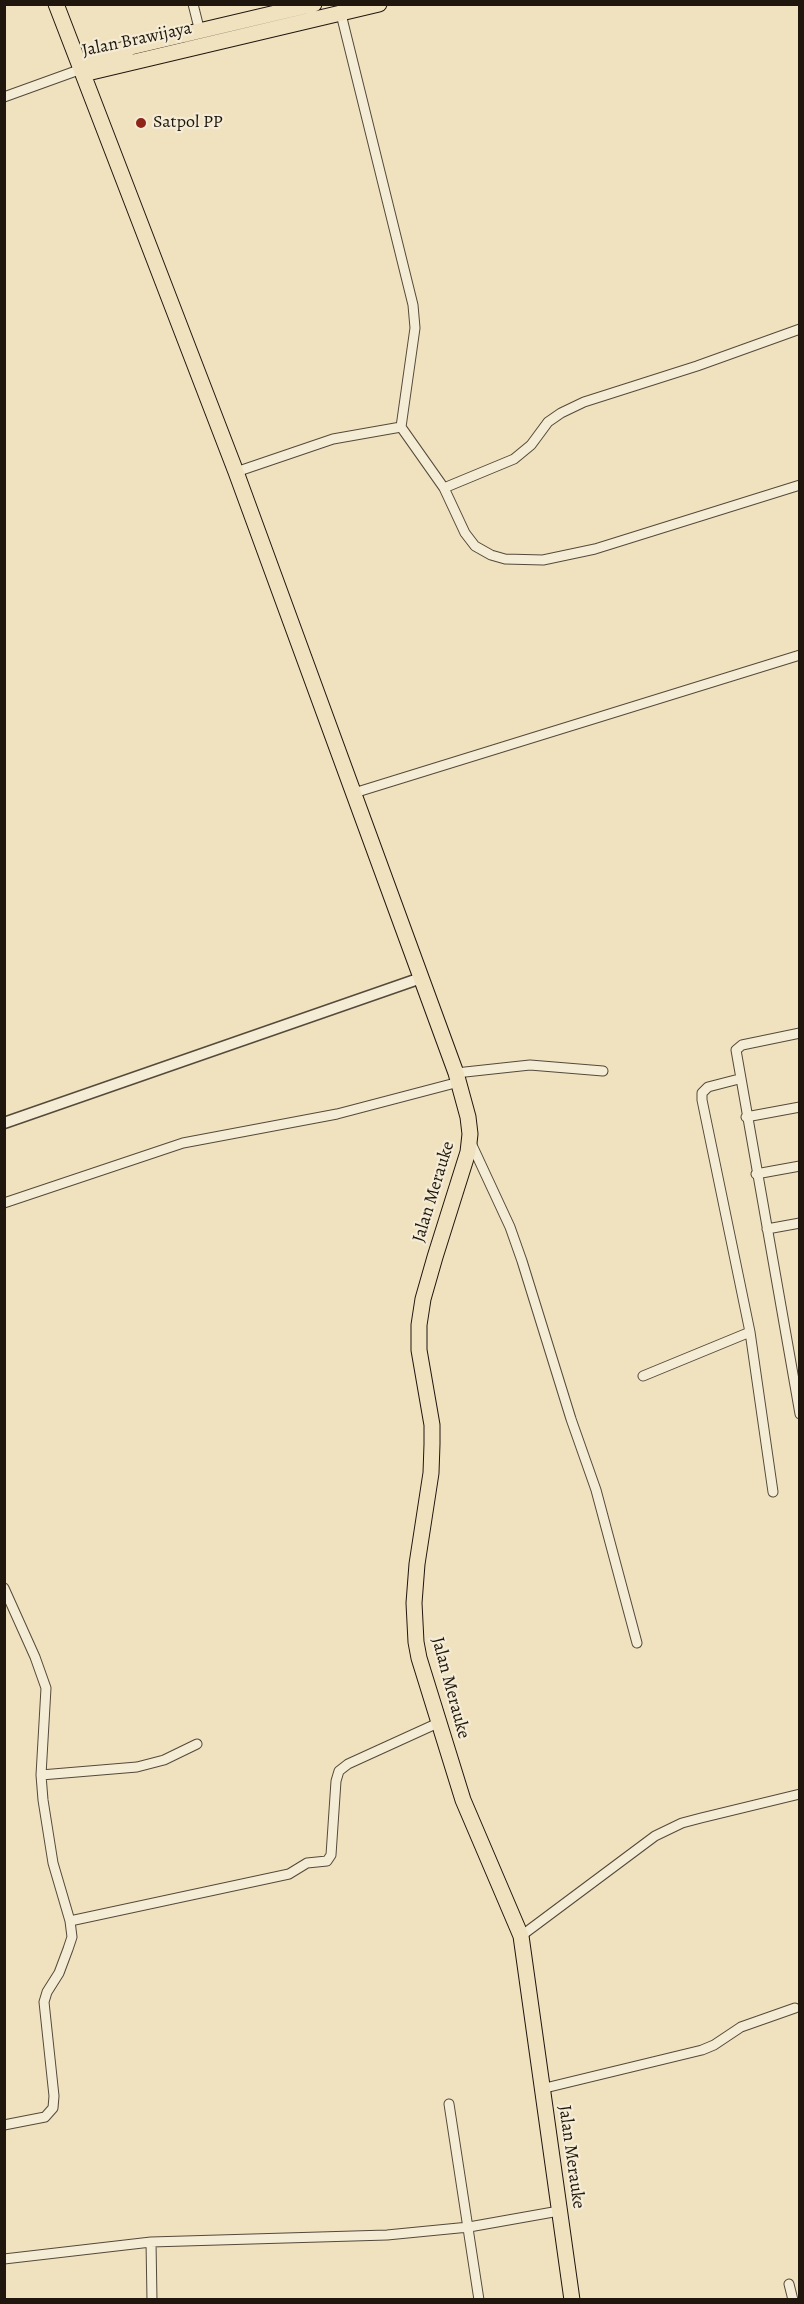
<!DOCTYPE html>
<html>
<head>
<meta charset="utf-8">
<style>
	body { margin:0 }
	#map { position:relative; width:804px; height:2304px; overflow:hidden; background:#f0e1bf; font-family:Alegreya,serif }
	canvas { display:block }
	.frame { position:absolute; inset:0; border:6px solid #1f170e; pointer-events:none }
</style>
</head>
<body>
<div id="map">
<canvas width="804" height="2304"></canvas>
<div class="frame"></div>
</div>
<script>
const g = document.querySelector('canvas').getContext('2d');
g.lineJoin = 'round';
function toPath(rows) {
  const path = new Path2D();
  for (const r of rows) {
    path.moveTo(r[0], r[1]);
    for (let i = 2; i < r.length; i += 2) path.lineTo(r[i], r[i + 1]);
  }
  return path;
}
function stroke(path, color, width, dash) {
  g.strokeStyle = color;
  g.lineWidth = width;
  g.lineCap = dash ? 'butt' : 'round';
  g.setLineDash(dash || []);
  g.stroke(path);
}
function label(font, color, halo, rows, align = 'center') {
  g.font = font + ' Alegreya,serif';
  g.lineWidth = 4.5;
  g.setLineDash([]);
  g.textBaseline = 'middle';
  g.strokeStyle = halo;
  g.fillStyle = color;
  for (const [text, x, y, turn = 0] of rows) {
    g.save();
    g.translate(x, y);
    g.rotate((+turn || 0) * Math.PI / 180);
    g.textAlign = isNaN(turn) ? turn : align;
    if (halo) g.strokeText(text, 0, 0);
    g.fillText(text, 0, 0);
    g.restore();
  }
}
const minor = toPath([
	[193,4,200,32],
	[341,14,413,305,415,328,401,427,444,488,465,533,475,546,491,555,505,559,543,560,595,549,800,485],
	[4,97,76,71],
	[236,472,333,439,401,427],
	[444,488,514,459,531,445,548,422,561,413,584,402,697,366,800,329],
	[354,793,800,655],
	[800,1033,742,1045,736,1050,800,1414],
	[456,1073,530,1065,603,1071],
	[739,1079,708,1087,702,1093,702,1100,750,1332,773,1492],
	[746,1117,800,1107],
	[471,1143,510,1227,522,1261,571,1419,596,1490,637,1643],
	[756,1174,800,1166],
	[4,1203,183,1143,337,1114,459,1082],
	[767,1229,800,1223],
	[643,1376,750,1332],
	[4,1588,35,1657,46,1688,41,1775,43,1800,53,1863,70,1921,289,1874,307,1863,327,1861,331,1855,336,1781,339,1771,348,1764,438,1723],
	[41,1775,137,1767,164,1760,197,1744],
	[521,1936,655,1836,682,1823,701,1818,800,1794],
	[541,2089,702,2050,714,2045,741,2027,795,2008],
	[449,2104,479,2300],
	[4,2125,45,2117,53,2108,54,2096,44,2002,47,1992,59,1973,68,1949,72,1937,70,1921],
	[151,2242,152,2300],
	[4,2259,151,2242,387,2235,469,2227,559,2211],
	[789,2284,793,2300]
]);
const tertiary = toPath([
	[4,1123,421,978]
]);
const trunk = toPath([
	[56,4,236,472,456,1073,468,1117,470,1134,468,1152,435,1257,423,1299,419,1325,419,1350,432,1425,432,1444,431,1473,417,1564,414,1603,416,1642,419,1658,463,1800,521,1936,572,2300],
	[79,64,131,47,314,4],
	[83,74,379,4]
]);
stroke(minor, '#534a3a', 11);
stroke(tertiary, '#534a3a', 13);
stroke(trunk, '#1f170e', 17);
stroke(minor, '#f5ecd5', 9);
stroke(tertiary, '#f5ecd5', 10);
stroke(trunk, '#f0e1bf', 15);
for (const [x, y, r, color] of [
	[141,123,6,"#8f2418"]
]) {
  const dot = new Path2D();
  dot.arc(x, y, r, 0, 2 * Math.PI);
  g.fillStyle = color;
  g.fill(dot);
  stroke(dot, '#f5ecd5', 2);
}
label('18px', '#1f170e', '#f5ecd5', [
	["Jalan Brawijaya",137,40,-12],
	["Jalan Merauke",434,1192,-73],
	["Jalan Merauke",450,1688,75],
	["Jalan Merauke",571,2157,82]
]);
label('18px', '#1f170e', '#f5ecd5', [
	["Satpol PP",153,123]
], 'left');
</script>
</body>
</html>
